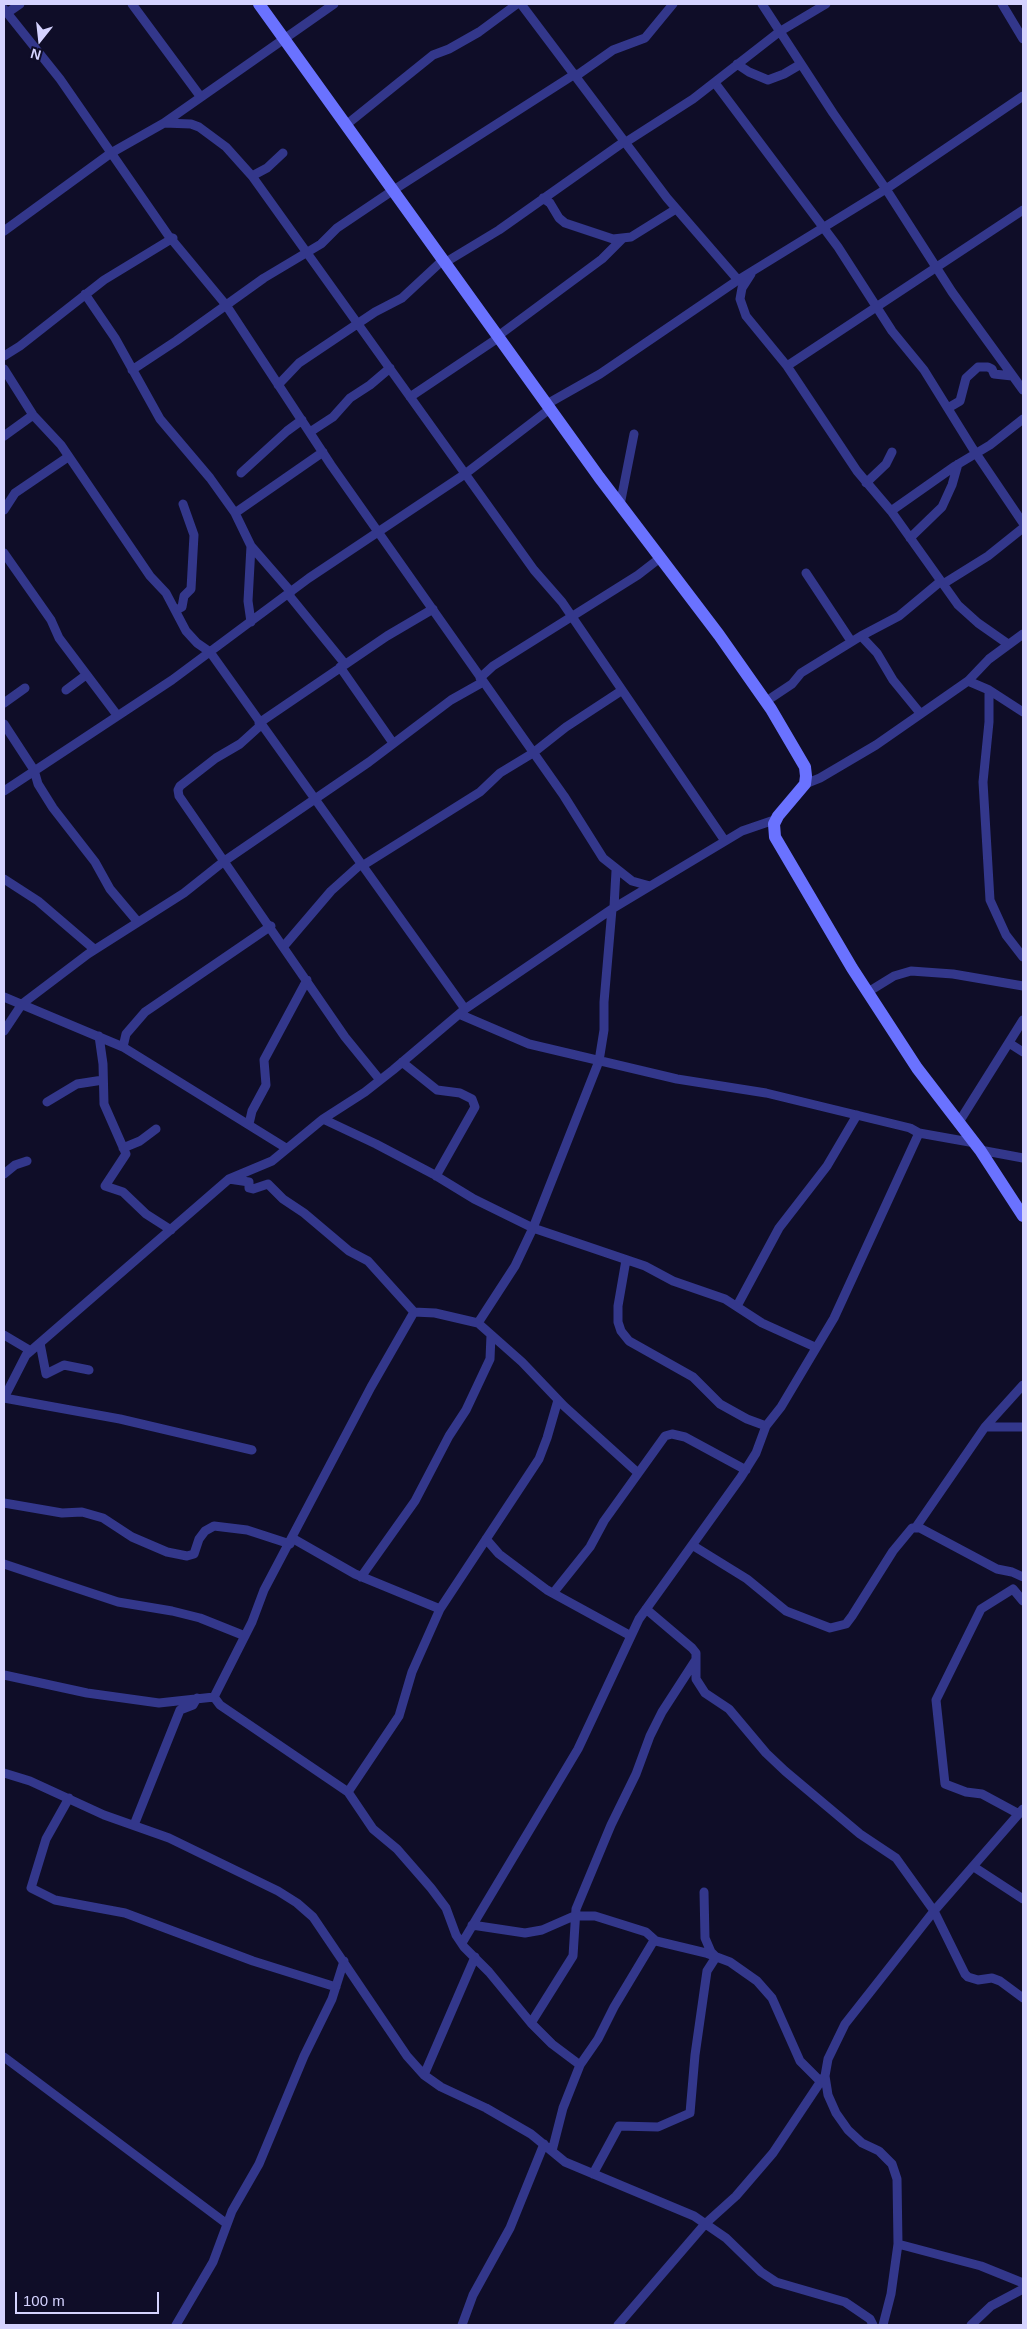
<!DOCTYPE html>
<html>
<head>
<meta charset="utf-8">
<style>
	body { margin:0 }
	#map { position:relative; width:1027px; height:2329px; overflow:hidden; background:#0f0d28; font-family:Helvetica,sans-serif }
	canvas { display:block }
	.frame { position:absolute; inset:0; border:5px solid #d5d3ff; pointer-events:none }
	.north { position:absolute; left:15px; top:15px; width:50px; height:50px; -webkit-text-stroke:4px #0f0d28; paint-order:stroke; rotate:196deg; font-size:14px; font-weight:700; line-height:20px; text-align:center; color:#d5d3ff }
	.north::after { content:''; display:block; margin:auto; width:18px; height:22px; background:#d5d3ff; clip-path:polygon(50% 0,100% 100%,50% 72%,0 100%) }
	.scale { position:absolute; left:15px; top:2292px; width:144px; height:22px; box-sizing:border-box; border:2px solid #d5d3ff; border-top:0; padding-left:6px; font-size:15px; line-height:18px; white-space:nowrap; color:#d5d3ff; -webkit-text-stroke:4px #0f0d28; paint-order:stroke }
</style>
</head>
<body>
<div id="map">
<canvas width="1027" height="2329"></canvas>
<div class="frame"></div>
<div class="north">N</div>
<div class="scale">100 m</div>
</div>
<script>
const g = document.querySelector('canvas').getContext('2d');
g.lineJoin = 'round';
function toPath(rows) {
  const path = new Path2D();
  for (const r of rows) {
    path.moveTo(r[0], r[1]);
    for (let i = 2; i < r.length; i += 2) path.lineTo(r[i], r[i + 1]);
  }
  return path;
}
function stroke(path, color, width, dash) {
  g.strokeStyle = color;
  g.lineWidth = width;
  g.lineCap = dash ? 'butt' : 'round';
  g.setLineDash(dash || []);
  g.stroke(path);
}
stroke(toPath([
	[132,4,200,96],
	[521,4,667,198,738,280],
	[762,4,833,113,886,189,952,292,1023,390],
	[1002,4,1023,39],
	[4,9,60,79,168,235,226,305,331,465,564,796,603,858,632,881,650,886],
	[7,13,20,4],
	[737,64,749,72,768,80,784,74,801,64],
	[576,76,613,50,645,38,673,4],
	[715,83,838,247,892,331,924,370,973,449,1023,523],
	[164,123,191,124,199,127,226,147,252,176,534,570,562,602,725,841],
	[346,125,433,55,449,49,479,32,517,4],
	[626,142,693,99,779,32,826,4],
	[252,176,267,168,283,153],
	[543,198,550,203,559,218,565,223,613,239,631,237,676,209],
	[4,231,111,153,164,123,334,4],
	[446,262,499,230,625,141],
	[751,274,742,288,740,299,746,316,787,366,857,471,891,511,958,605,978,623,1008,644],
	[85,294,115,338,160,419,210,478,235,513,251,546,291,592],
	[498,336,602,259,623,238],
	[4,356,20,346,104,280,173,238],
	[787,366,1023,210],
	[4,369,33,415,61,445,150,576,166,593,186,631,197,643,210,652,465,1009],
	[132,370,176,341,264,278,321,244,337,228,392,191,575,74],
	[278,385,299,363,375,312,402,298,444,259],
	[410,397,498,338],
	[547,404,600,374,738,280,886,189,1023,96],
	[948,408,960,401,966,378,978,367,988,367,992,369,994,374,1012,376],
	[310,432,333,417,350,398,370,385,390,368],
	[4,436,33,415],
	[241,473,287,431,302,420],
	[866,483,886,464,892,452],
	[620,505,634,434],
	[4,510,15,493,68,457],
	[891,511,955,466,990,445,1023,419],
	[235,513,323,452],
	[910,538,942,507,952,485,958,464],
	[4,553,51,620,59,638,117,715],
	[806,573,849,638],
	[943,584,988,556,1023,528],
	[288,594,345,664],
	[176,610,182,607,184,596,191,589,194,535,183,504],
	[251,622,248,601,251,546],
	[861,636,877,653,893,680,920,713],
	[340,667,393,743],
	[480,678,493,666,638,575,660,558],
	[968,681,989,690,1023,712],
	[66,690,86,675],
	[989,690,989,722,983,782,990,900,1006,935,1023,957],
	[765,702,792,684,801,673,861,636,899,616,941,581],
	[4,703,25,688],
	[259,723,387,636,433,609],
	[4,724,34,770,38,784,53,808,95,862,110,889,137,921],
	[261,725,240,744,216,758,180,786,178,790,179,796,345,1037,380,1080],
	[805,784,820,778,876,745,968,681,989,659,1023,634],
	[4,791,172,680,309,578,465,474,551,408],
	[362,866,480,792,500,773,533,753,566,727,621,691],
	[4,879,38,901,94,949],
	[614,907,616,871],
	[284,946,331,891,361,864],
	[868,992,894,976,911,971,953,974,1023,986],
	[4,997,123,1047,286,1148],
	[459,1014,529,1044,677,1079,766,1093,910,1128,919,1133,975,1143],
	[4,1031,22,1004,88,954,184,893,223,862,369,762,451,700,483,682],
	[99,1036,103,1064,104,1104,126,1154,105,1186,123,1192,146,1214,171,1230],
	[1009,1043,1023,1052],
	[123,1047,126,1034,145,1012,271,926],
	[402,1062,437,1090,460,1093,472,1099,475,1107,436,1176],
	[47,1102,77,1084,103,1080],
	[323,1119,376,1144,433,1174,474,1199,533,1228,645,1266,673,1281,725,1299,762,1323,815,1347],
	[959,1122,1023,1020],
	[249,1124,252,1111,266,1085,264,1060,307,980],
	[123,1148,140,1141,156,1129],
	[980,1150,1023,1158],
	[4,1174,15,1165,27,1161],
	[229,1179,249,1182,249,1188,253,1189,268,1184,283,1199,304,1213,349,1251,368,1261,414,1312],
	[626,1260,618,1306,618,1322,621,1331,629,1341,693,1377,720,1404,747,1419,766,1426],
	[737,1306,779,1228,827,1166,857,1115],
	[478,1323,515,1266,533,1228,599,1061,604,1030,604,1002,612,909],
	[4,1335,31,1351],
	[40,1343,46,1374,64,1365,89,1370],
	[4,1398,26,1355,229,1179,272,1161,323,1119,365,1092,393,1070,465,1009,612,909,742,831,777,819],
	[4,1398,120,1419,252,1450],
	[985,1427,1023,1385],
	[4,1503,62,1513,82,1512,103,1518,132,1537,167,1552,187,1556,194,1554,199,1539,205,1531,214,1526,247,1530,290,1544],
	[916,1527,985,1427,1023,1427],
	[292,1538,355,1574,440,1609],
	[486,1539,499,1554,547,1590,631,1636],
	[692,1545,747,1579,786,1611,830,1628,846,1624,852,1616,893,1551,912,1528,920,1528,997,1569,1012,1572,1023,1577],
	[4,1564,118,1602,172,1611,200,1618,245,1636],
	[361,1577,415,1501,449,1436,466,1410,490,1359,491,1335],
	[554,1592,590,1547,604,1521,665,1436,672,1434,685,1437,746,1470],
	[646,1609,692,1648,696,1653,696,1679,705,1693,729,1709,766,1753,785,1771,860,1834,896,1858,934,1911,965,1974,968,1977,978,1980,992,1978,1000,1981,1023,1998],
	[4,1675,87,1693,159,1703,214,1697],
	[4,1773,30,1781,104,1815,169,1838,278,1891,297,1903,313,1917,407,2056,424,2075,441,2087,486,2108,531,2134,565,2162,694,2216,726,2238,761,2272,776,2282,845,2302,870,2319,873,2325],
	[348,1792,399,1716,412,1672,440,1609,539,1459,547,1438,558,1400],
	[69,1798,46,1839,31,1888,55,1900,125,1913,253,1961,336,1987],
	[1019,1814,982,1794,966,1792,945,1784,936,1700,981,1609,1013,1589,1023,1601],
	[134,1825,180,1710,193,1705,197,1698],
	[974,1867,1023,1899],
	[472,1925,525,1933,542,1930,574,1916,595,1916,646,1932,656,1941],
	[462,1943,578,1749,639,1619,741,1477,756,1453,766,1426,781,1407,834,1318,919,1133],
	[531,2023,573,1956,576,1909,611,1825,636,1774,650,1736,662,1712,695,1661],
	[4,2057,227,2224],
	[580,2065,552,2044,531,2023,489,1972,464,1947,456,1935,446,1908,431,1888,397,1849,373,1829,348,1792,220,1705,214,1697,252,1622,264,1590,371,1387,414,1312,435,1313,478,1323,522,1362,564,1406,638,1473],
	[424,2075,475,1957],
	[552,2151,563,2108,580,2065,598,2039,614,2007,653,1942,656,1941,706,1953,730,1962,757,1981,772,1998,800,2061,821,2082],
	[593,2174,619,2126,658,2127,690,2113,695,2055,707,1971,716,1957,711,1952,705,1938,704,1892],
	[898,2244,981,2266,1023,2283],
	[176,2325,213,2262,232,2211,259,2164,304,2056,332,1999,344,1961],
	[462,2325,473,2295,510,2228,544,2144],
	[618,2325,705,2224,736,2196,773,2153,823,2078],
	[883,2325,891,2294,898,2244,897,2179,892,2164,879,2151,862,2143,848,2130,836,2113,828,2095,825,2076,828,2059,845,2024,934,1911,1023,1809],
	[971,2325,991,2306,1023,2289]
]), '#33378b', 9);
stroke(toPath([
	[259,4,599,477,719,635,771,709,805,767,806,776,805,784,778,816,774,824,775,837,852,968,917,1068,980,1150,1023,1216]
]), '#6a72ff', 12);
</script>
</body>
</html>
